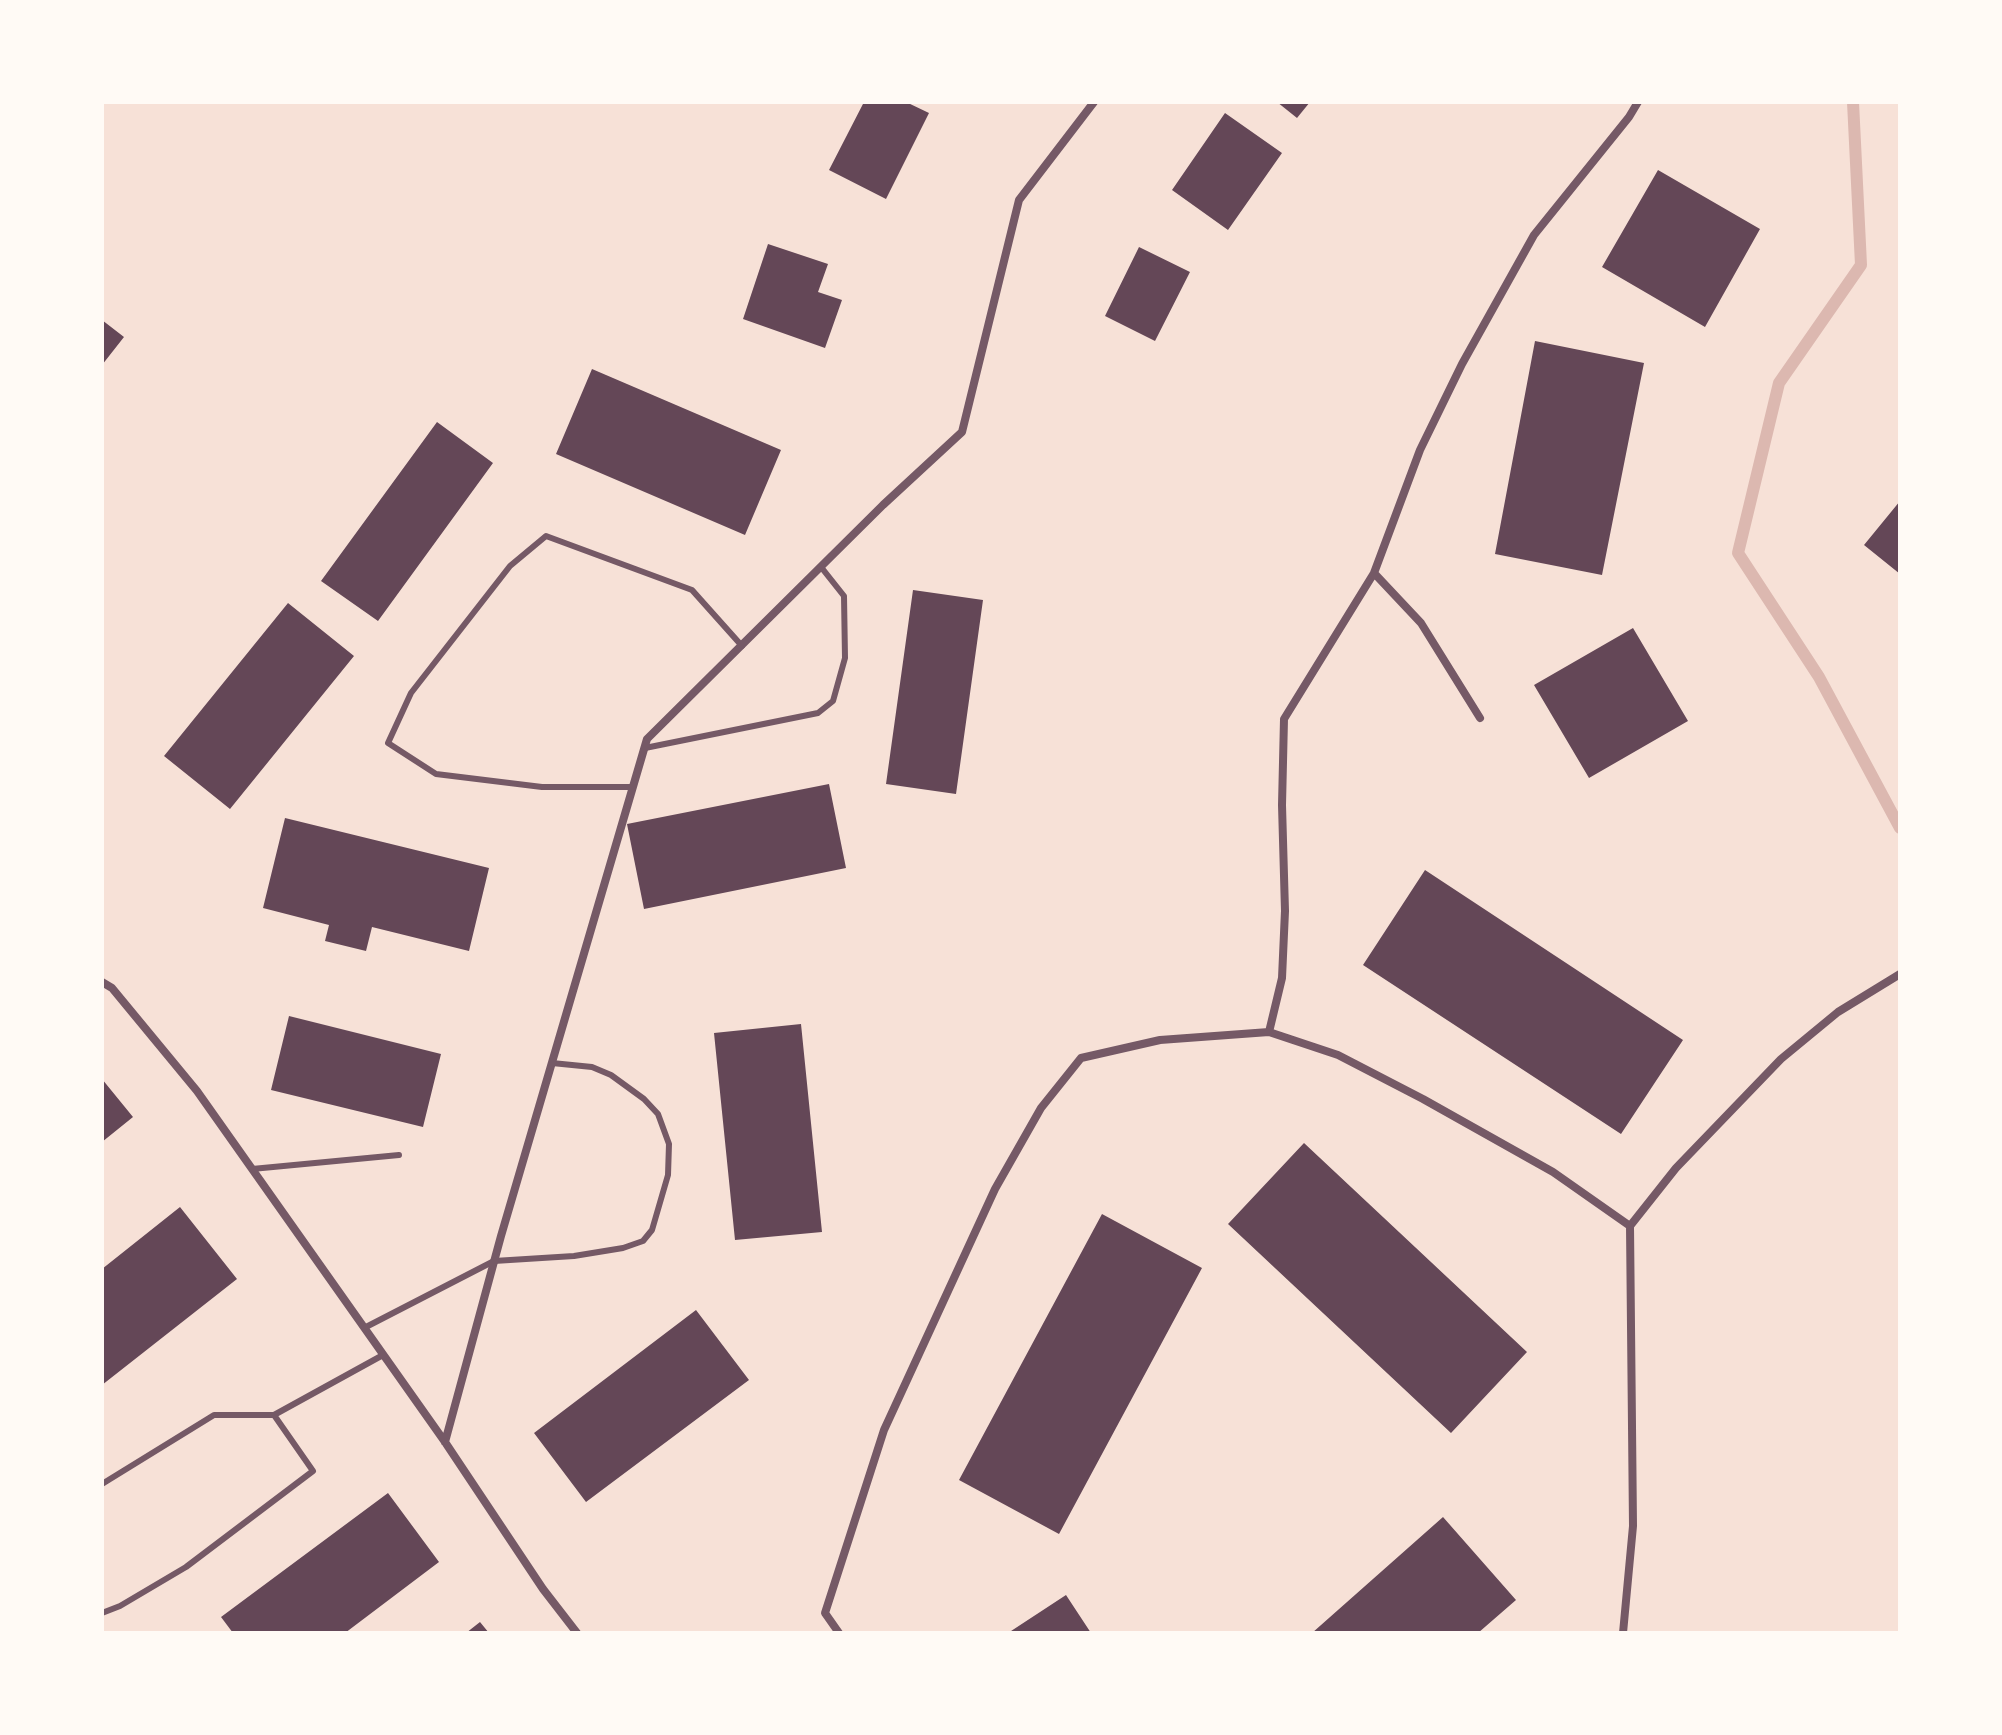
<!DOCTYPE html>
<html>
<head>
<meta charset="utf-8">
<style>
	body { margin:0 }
	#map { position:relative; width:2002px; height:1735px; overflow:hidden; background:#f7e1d7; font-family:Signika,sans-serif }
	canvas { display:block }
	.frame { position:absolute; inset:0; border:104px solid #fffaf5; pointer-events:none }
</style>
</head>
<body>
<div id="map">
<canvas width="2002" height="1735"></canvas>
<div class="frame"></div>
</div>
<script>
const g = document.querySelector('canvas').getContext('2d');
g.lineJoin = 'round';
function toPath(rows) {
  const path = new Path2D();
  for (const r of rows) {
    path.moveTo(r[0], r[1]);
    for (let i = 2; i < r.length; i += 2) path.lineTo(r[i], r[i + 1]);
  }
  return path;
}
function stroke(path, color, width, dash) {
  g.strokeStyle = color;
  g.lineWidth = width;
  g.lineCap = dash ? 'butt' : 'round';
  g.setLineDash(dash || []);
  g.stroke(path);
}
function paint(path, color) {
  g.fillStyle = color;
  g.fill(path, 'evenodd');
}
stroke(toPath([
	[1853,102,1861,265,1779,383,1738,553,1819,677,1900,828]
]), '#dcb8b0', 12);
paint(toPath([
	[864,102,906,102,929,113,886,199,829,170],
	[1277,102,1310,102,1297,118],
	[1225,113,1282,153,1228,230,1172,190],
	[1658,170,1760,229,1705,327,1602,267],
	[768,244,828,264,818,292,842,300,825,348,743,319],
	[1139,247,1190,272,1155,341,1105,316],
	[102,320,124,337,102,365],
	[1535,341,1644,363,1602,575,1495,554],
	[592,369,781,450,745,535,556,454],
	[437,422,493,463,378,621,321,581],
	[1900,501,1900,574,1864,545],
	[913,590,983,600,956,794,886,784],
	[288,603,354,656,230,809,164,756],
	[1633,628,1688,721,1589,778,1534,685],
	[829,784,846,868,644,909,627,824],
	[285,818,489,868,469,951,372,927,366,951,325,941,329,925,263,908],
	[1425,870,1683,1040,1621,1134,1363,965],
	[289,1016,441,1054,423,1127,271,1090],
	[801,1024,822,1232,735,1240,714,1033],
	[102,1079,133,1117,102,1142],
	[1304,1143,1527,1352,1451,1433,1228,1224],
	[180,1207,237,1279,102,1385,102,1269],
	[1102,1214,1202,1268,1059,1534,959,1480],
	[696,1310,749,1380,586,1502,534,1433],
	[388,1493,439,1562,345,1633,233,1633,221,1617],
	[1443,1517,1516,1600,1478,1633,1312,1633],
	[1066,1595,1091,1633,1008,1633],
	[480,1622,489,1633,466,1633]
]), '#644757');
stroke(toPath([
	[645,748,818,713,833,701,845,658,844,596,821,567],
	[633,787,542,787,436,774,388,743,411,693,510,566,546,536,692,590,742,646],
	[252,1169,399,1155],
	[364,1328,494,1261,574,1256,623,1248,643,1241,652,1230,668,1175,669,1144,658,1114,644,1099,611,1075,592,1067,552,1063],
	[102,1484,214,1415,274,1415,383,1355],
	[102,1613,120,1606,186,1567,313,1471,274,1415]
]), '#755966', 6);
stroke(toPath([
	[1480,718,1421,623,1374,573,1420,450,1462,364,1534,235,1629,117,1638,102],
	[102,982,112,988,197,1091,445,1442,543,1589,577,1633],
	[1269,1032,1282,978,1285,911,1282,805,1284,719,1374,573],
	[1630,1226,1676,1168,1781,1059,1838,1012,1900,974],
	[445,1442,501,1236,647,739,883,505,962,432,1019,200,1094,102],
	[839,1633,825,1613,884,1430,995,1189,1041,1108,1081,1058,1160,1040,1269,1032,1338,1055,1423,1099,1553,1172,1630,1226,1633,1526,1623,1633]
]), '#755966', 8);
</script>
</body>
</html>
